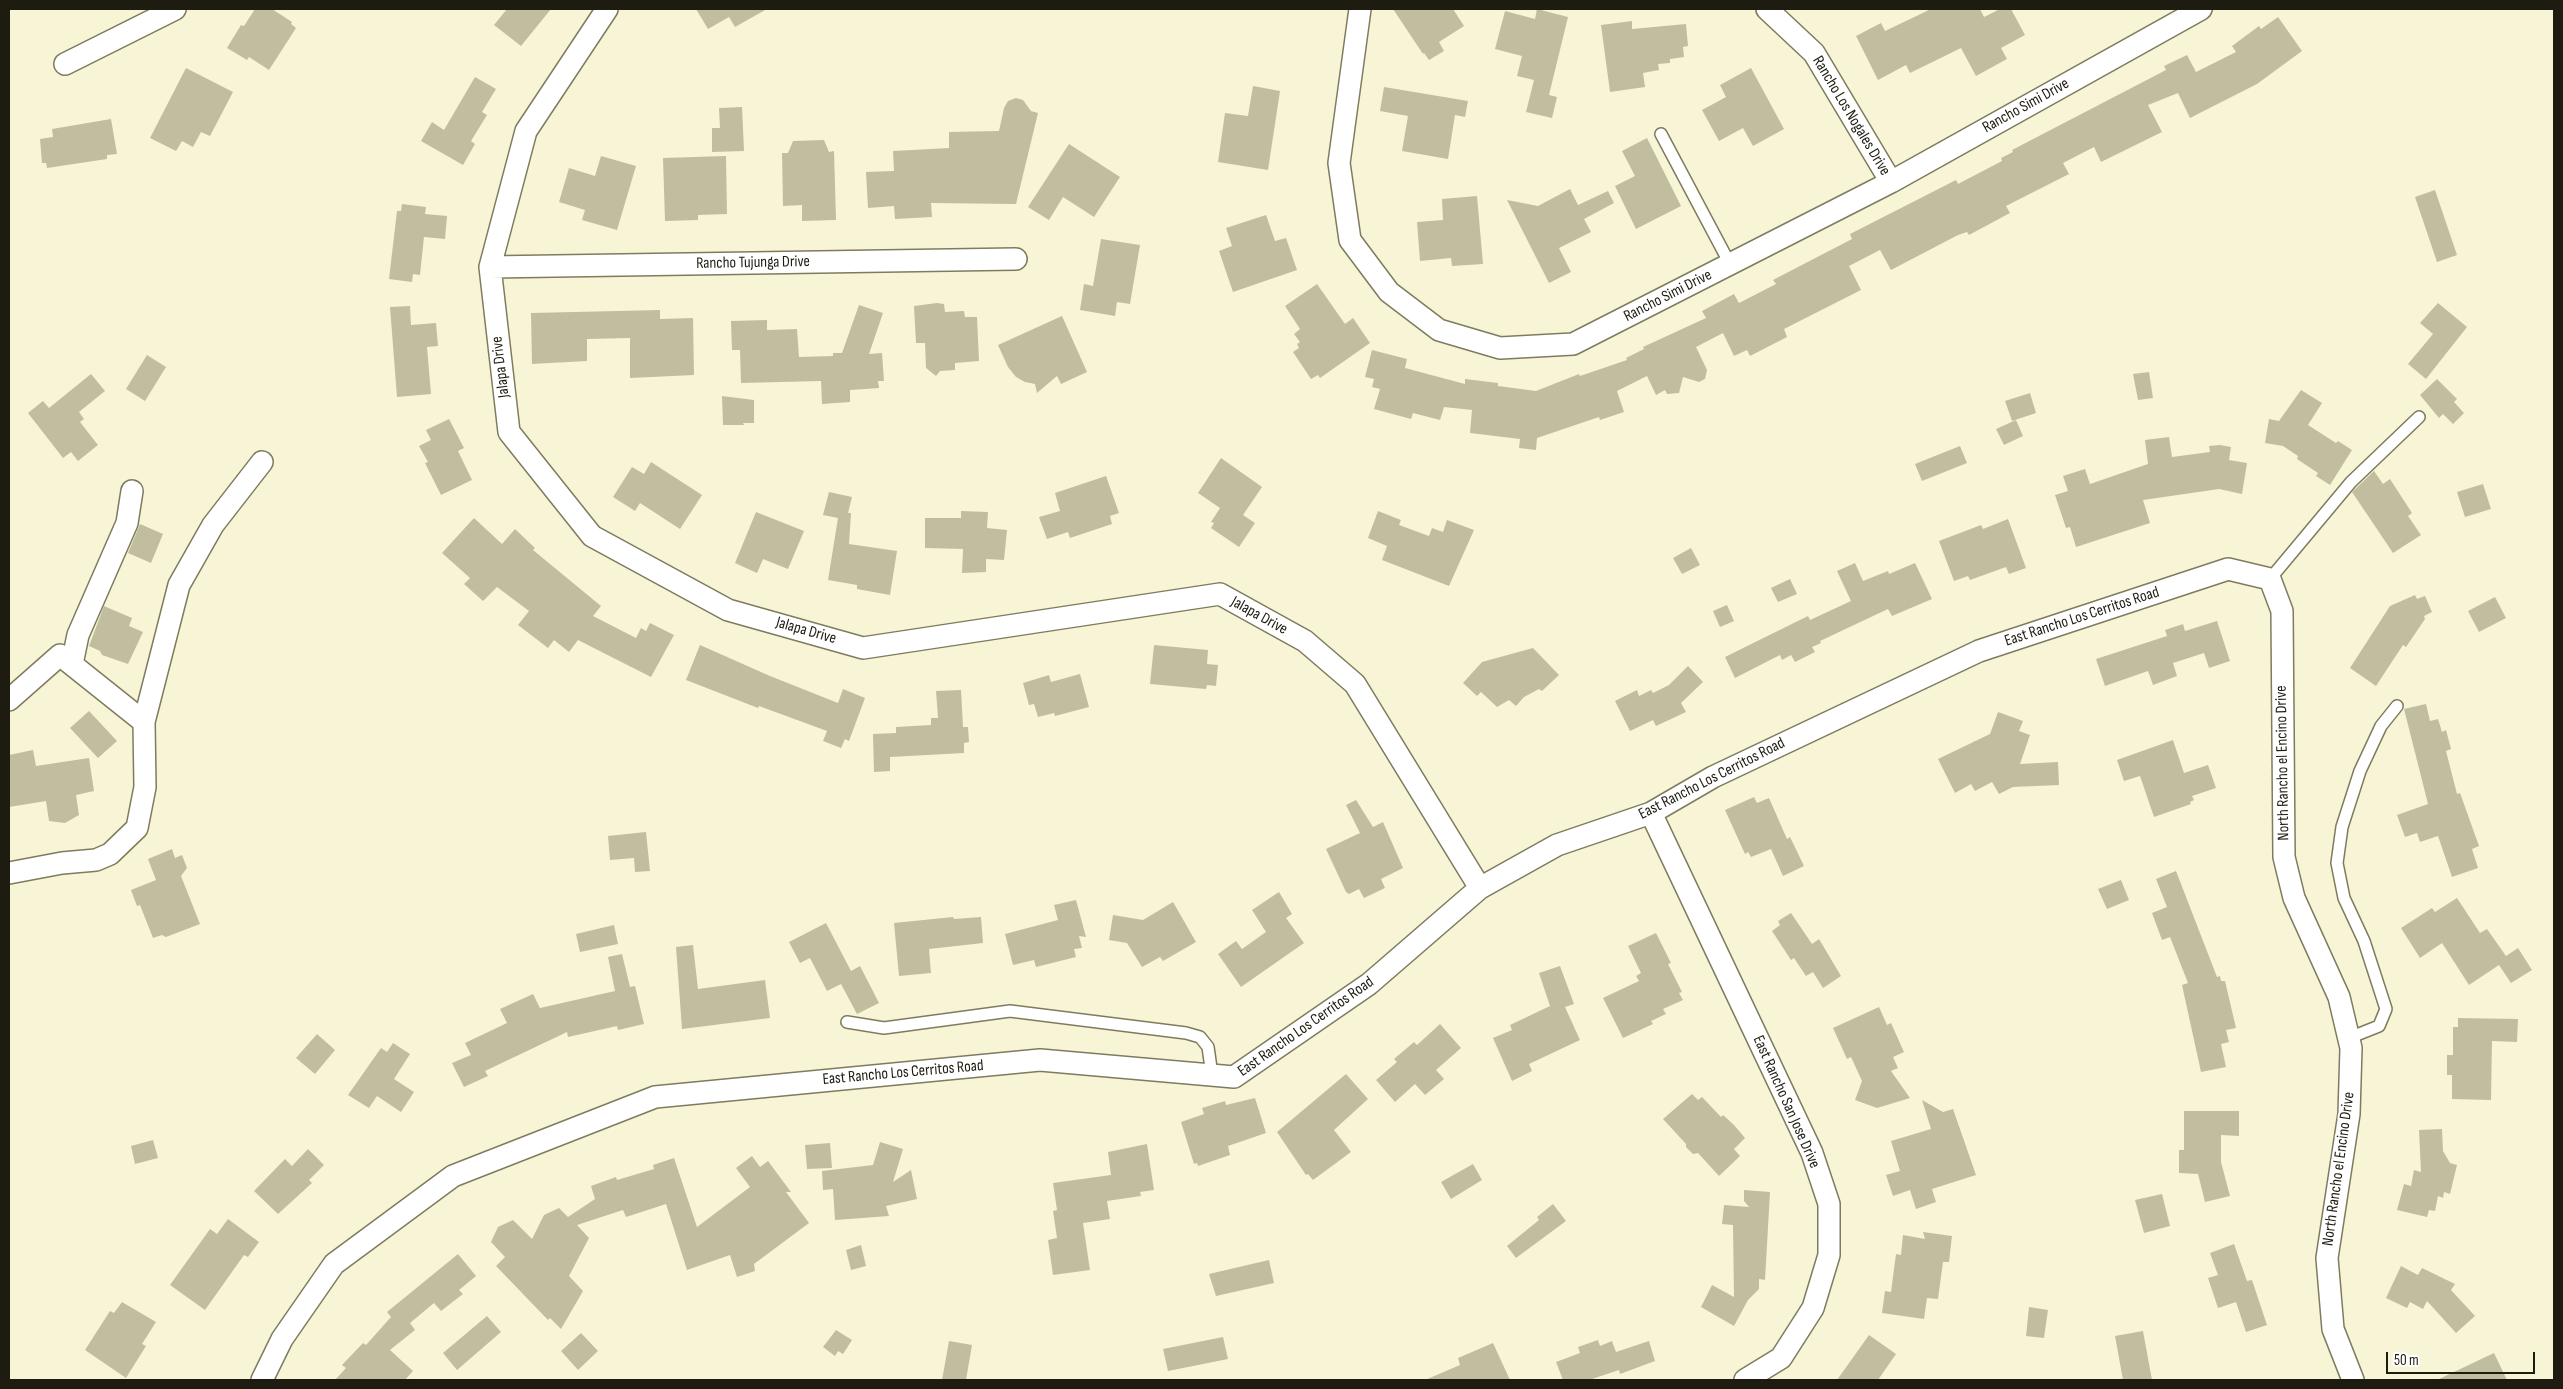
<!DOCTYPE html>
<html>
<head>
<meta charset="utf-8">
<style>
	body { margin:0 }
	#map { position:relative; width:2563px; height:1389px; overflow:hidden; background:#f8f5d6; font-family:"Sofia Sans Condensed",sans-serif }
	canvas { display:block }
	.frame { position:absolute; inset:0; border:10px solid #1e1c11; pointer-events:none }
	.scale { position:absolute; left:2386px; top:1352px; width:149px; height:22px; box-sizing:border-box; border:2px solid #1e1c11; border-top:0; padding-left:6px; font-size:15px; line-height:18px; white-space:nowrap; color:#1e1c11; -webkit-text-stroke:4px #fff; paint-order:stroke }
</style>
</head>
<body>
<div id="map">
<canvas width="2563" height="1389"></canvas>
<div class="frame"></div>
<div class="scale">50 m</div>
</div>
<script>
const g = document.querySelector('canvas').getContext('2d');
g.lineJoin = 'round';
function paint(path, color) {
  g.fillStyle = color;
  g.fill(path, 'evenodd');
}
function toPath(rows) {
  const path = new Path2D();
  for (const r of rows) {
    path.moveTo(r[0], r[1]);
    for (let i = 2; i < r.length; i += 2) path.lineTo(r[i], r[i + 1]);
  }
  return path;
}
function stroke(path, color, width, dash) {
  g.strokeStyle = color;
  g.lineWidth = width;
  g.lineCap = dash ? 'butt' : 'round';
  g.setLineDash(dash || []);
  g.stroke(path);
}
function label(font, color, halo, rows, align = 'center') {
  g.font = font + ' "Sofia Sans Condensed",sans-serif';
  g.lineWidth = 4;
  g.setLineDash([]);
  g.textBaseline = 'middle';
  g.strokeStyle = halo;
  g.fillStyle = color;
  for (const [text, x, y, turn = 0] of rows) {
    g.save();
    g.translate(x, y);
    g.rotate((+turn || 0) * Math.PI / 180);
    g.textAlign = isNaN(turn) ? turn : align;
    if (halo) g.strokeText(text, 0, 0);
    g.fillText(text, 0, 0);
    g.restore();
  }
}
paint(toPath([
	[255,9,272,9,292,22,291,24,296,28,269,70,249,57,247,60,227,48,241,25,244,26],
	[507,9,551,9,521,46,494,25],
	[696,9,767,9,735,27,729,17,708,29],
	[1393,9,1453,9,1464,26,1439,42,1444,51,1429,60,1424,53,1423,54],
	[1537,9,1568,17,1549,95,1557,97,1552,118,1526,112,1534,80,1517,76,1522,56,1495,49,1505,11,1535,19],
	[1931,9,1980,9,1984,17,2000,9,2011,9,2025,35,2001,48,2007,59,1976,76,1961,48,1910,73,1906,65,1878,80,1856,36,1881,23,1885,31],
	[2278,17,2302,51,2257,84,2190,118,2178,93,2148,105,2162,132,2101,162,2094,147,2063,163,2069,174,2006,206,2010,213,1969,235,1967,232,1958,235,1891,270,1880,250,1849,266,1861,290,1784,329,1787,337,1750,356,1747,350,1734,356,1723,333,1696,347,1707,370,1705,379,1699,382,1683,377,1679,393,1667,394,1665,390,1656,395,1647,376,1617,391,1624,412,1600,420,1599,417,1537,438,1536,450,1519,448,1520,439,1470,433,1472,410,1444,407,1440,420,1413,413,1411,419,1374,409,1380,389,1372,387,1374,379,1365,377,1372,350,1407,359,1405,368,1465,384,1465,379,1498,383,1498,386,1536,391,1579,374,1580,376,1627,360,1626,358,1644,349,1643,347,1706,318,1702,311,1734,294,1739,303,1776,284,1773,280,1852,239,1850,234,1956,180,1958,184,2002,161,2001,158,2013,152,2012,150,2166,70,2164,66,2187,55,2196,72,2236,52,2232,46,2259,26,2261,29],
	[1632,21,1632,29,1686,24,1688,46,1683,47,1684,57,1670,59,1670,63,1658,64,1659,70,1643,73,1645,87,1610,92,1601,25],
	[186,68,233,92,210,136,201,132,193,147,182,141,176,151,150,138],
	[1751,68,1784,129,1753,146,1743,128,1719,141,1702,110,1726,97,1720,85],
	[475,77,496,89,482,112,487,115,471,141,475,144,463,165,421,141,432,122,444,130],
	[1253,86,1280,91,1268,170,1218,162,1225,113,1248,116],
	[1384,87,1468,101,1465,117,1455,115,1448,159,1402,151,1408,116,1380,111],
	[1016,98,1023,100,1031,111,1038,113,1016,204,931,203,932,217,895,219,894,206,868,208,866,172,894,171,893,151,949,148,949,132,999,131,1004,108,1008,101],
	[742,107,744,151,712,152,712,128,720,128,719,108],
	[111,119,117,154,107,155,107,159,47,168,46,163,42,163,40,139,53,137,52,129],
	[1647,138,1681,206,1636,229,1615,186,1635,176,1622,151],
	[824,140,829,152,834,151,836,220,802,221,802,205,783,206,782,153,788,153,793,141],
	[1069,144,1120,177,1094,217,1063,197,1049,220,1028,207],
	[601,156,636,166,617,230,582,220,585,210,559,202,569,168,595,176],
	[726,156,727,214,698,215,698,220,665,221,663,158],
	[1570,189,1578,205,1608,191,1614,203,1584,219,1591,232,1559,248,1571,272,1549,283,1507,200,1538,206],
	[2435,190,2457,255,2437,262,2415,197],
	[1477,196,1483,264,1452,266,1451,258,1420,261,1417,222,1443,220,1442,199],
	[402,204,426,207,425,214,447,216,445,239,424,237,420,275,413,274,412,282,389,279,397,211,401,211],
	[1266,215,1275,241,1286,238,1297,270,1233,292,1219,251,1232,246,1226,228],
	[1101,239,1140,245,1130,304,1117,302,1115,316,1080,310,1084,284,1093,286],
	[1317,284,1345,324,1353,318,1370,343,1320,378,1318,375,1311,379,1293,352,1299,348,1297,344,1300,342,1294,334,1300,329,1285,306],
	[937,303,944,304,945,312,964,311,965,317,977,317,979,361,955,363,955,370,940,371,936,376,926,368,925,343,916,343,914,306],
	[2438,303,2467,327,2426,379,2408,364,2433,334,2420,323],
	[859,305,883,313,869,354,882,353,884,381,878,381,879,388,850,390,850,402,822,404,821,381,741,383,740,350,732,350,731,321,767,320,767,330,797,329,799,357,833,356,833,353,842,353],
	[410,306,411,325,436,323,438,346,427,347,431,394,397,397,390,307],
	[660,310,660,319,693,318,694,375,630,378,630,338,587,339,587,361,532,364,531,313],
	[1062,316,1087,372,1061,384,1057,376,1037,393,1035,384,1025,382,1016,377,1008,367,998,345],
	[147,355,166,367,145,401,126,389],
	[2149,372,2153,398,2138,400,2133,374],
	[91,374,105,391,79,412,84,419,80,422,98,445,78,461,71,452,63,458,28,413,43,401,49,408],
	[2437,379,2457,399,2454,402,2464,413,2453,424,2443,414,2439,418,2420,395],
	[2301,390,2322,403,2308,425,2336,443,2338,441,2352,450,2330,485,2316,476,2318,473,2297,459,2298,456,2283,446,2265,443,2269,419,2279,421],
	[2030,393,2036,413,2012,421,2005,401],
	[722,396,754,400,754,423,743,423,744,425,723,425],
	[449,419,464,448,458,451,472,480,441,495,425,463,428,462,419,446,431,440,426,430],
	[2016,420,2023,436,2004,445,1996,429],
	[2169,437,2172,457,2210,452,2209,446,2220,445,2231,447,2229,460,2247,463,2242,494,2219,489,2143,500,2150,523,2076,547,2070,527,2066,528,2055,495,2068,491,2063,476,2085,469,2090,484,2148,464,2145,440],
	[1960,446,1967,463,1922,481,1915,464],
	[1221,458,1262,487,1243,515,1255,523,1239,547,1211,528,1214,523,1211,522,1220,508,1198,493],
	[651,462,702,495,680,529,640,503,635,511,613,497,632,467,644,474],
	[2374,471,2383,484,2390,479,2412,513,2408,516,2421,535,2393,553,2352,492],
	[1106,476,1119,513,1110,516,1112,524,1070,538,1068,532,1047,539,1039,517,1060,511,1055,493],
	[2483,484,2491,509,2465,517,2457,492],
	[829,492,852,497,848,513,851,513,849,544,897,551,890,595,857,589,857,585,828,580,838,518,823,515],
	[961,511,988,512,987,528,1007,530,1004,560,986,559,986,572,962,573,963,549,925,548,925,518,961,518],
	[1378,511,1401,520,1399,525,1429,536,1432,528,1443,532,1447,520,1474,530,1449,586,1382,560,1387,546,1368,538],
	[756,512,804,531,788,569,763,559,757,573,735,563],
	[474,518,502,544,515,529,535,548,533,550,601,606,593,616,636,638,641,628,646,631,650,623,674,635,651,677,578,640,569,652,554,640,548,648,518,625,529,611,497,587,483,601,464,584,470,578,442,553],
	[2008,519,2026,568,2009,574,2006,567,1970,580,1968,576,1954,581,1939,541,1981,525,1983,529],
	[140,524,163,534,151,563,128,553],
	[1691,548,1700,565,1682,574,1673,558],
	[1855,563,1863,581,1888,571,1889,574,1915,563,1932,599,1892,616,1888,609,1820,641,1821,643,1812,647,1815,652,1795,662,1791,655,1782,660,1780,655,1735,678,1725,657,1808,616,1810,620,1851,601,1837,571],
	[1790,579,1797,594,1778,602,1771,588],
	[2415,595,2417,599,2425,596,2432,612,2424,616,2425,619,2406,647,2403,645,2376,686,2350,668,2390,606],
	[2495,597,2506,618,2479,632,2468,611],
	[1727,605,1734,621,1720,627,1713,611],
	[104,606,132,618,129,626,143,632,128,664,102,655,100,651,89,646],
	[2217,621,2230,661,2209,668,2204,653,2173,663,2177,676,2153,685,2148,671,2105,686,2096,659,2167,636,2165,630,2183,624,2185,631],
	[700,645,770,676,838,703,843,689,865,698,849,741,845,739,841,748,823,741,827,731,759,706,758,708,686,680],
	[1154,645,1208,650,1207,664,1218,665,1216,686,1207,685,1206,689,1150,684],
	[1533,648,1559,675,1542,691,1539,689,1524,697,1516,706,1509,700,1497,707,1481,692,1477,696,1463,683,1482,662],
	[1688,666,1703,682,1681,703,1686,712,1656,726,1653,720,1630,731,1615,701,1637,690,1639,696,1651,690,1653,693,1669,685],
	[1080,674,1089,707,1055,716,1054,713,1038,717,1034,704,1029,705,1023,683,1049,675,1051,682],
	[961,690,963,727,968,727,969,742,964,743,964,753,890,757,890,771,874,772,873,734,896,733,896,727,931,725,931,718,938,718,936,691],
	[2426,704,2430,721,2438,719,2442,732,2446,730,2451,749,2446,751,2457,794,2460,793,2479,846,2472,849,2478,868,2452,877,2438,836,2420,842,2417,833,2405,837,2397,815,2428,804,2404,709],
	[89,711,117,741,98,758,70,728],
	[1998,712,2023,721,2019,731,2030,735,2020,764,2058,762,2059,785,2013,787,1999,794,1992,782,1975,791,1971,784,1955,793,1938,759,1990,734],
	[2173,740,2184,773,2208,765,2216,788,2192,796,2194,800,2190,802,2191,804,2154,817,2140,776,2124,781,2117,760],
	[33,750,36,766,89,758,94,791,76,795,79,815,65,823,49,821,46,801,9,807,9,755],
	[1754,797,1757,803,1769,798,1787,839,1790,837,1804,866,1783,876,1771,849,1751,857,1748,852,1745,854,1725,810],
	[1356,800,1373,827,1383,822,1403,868,1381,879,1385,888,1364,898,1359,889,1349,894,1346,892,1326,849,1360,833,1346,805],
	[646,832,650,871,635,872,634,858,610,860,608,836],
	[172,849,175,858,182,855,187,868,181,876,200,924,166,937,162,935,153,938,140,905,137,906,131,890,156,880,148,859],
	[2176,871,2217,977,2220,976,2221,981,2225,981,2236,1028,2226,1030,2229,1042,2221,1044,2226,1067,2201,1072,2182,985,2188,983,2170,937,2162,940,2152,913,2167,907,2156,879],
	[2121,880,2129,900,2107,909,2098,889],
	[1279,892,1292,914,1286,918,1304,943,1241,987,1218,954,1236,941,1242,949,1266,932,1252,910],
	[2457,898,2480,933,2487,929,2506,956,2518,948,2532,970,2511,983,2499,965,2469,985,2442,943,2420,958,2401,928,2432,908,2435,912],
	[1076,900,1086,937,1079,936,1082,948,1074,949,1076,957,1036,967,1034,960,1013,965,1005,934,1058,920,1054,905],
	[1173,902,1196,942,1163,961,1160,957,1142,967,1127,943,1109,940,1113,915,1143,920],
	[1791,913,1812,944,1819,939,1841,976,1823,988,1813,972,1806,976,1794,958,1791,960,1772,931,1780,925,1778,921],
	[953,917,954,919,981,917,983,943,929,949,931,973,899,976,894,923],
	[826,923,851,971,860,966,879,1003,857,1014,841,984,827,991,810,958,800,963,789,942],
	[614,925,618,944,580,952,576,934],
	[1656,933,1671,963,1668,964,1682,992,1679,993,1683,1000,1663,1009,1666,1014,1651,1021,1653,1024,1623,1038,1603,998,1639,981,1636,976,1641,973,1628,946],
	[693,945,698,989,765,980,770,1018,682,1029,676,947],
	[622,954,630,987,635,986,644,1024,618,1030,617,1026,568,1037,567,1032,485,1071,488,1076,464,1087,452,1063,471,1055,465,1043,507,1023,500,1009,533,994,540,1008,615,991,608,957],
	[1560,966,1574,1004,1565,1007,1580,1040,1529,1064,1532,1071,1512,1081,1493,1038,1512,1030,1510,1025,1550,1006,1539,973],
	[1879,1007,1887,1025,1891,1023,1904,1052,1893,1057,1898,1068,1891,1071,1910,1098,1877,1108,1855,1100,1862,1081,1851,1057,1847,1059,1833,1028],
	[2458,1018,2518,1019,2517,1042,2492,1041,2491,1100,2452,1099,2452,1075,2447,1075,2447,1055,2453,1055,2453,1027,2458,1027],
	[1440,1024,1461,1048,1436,1070,1444,1079,1425,1095,1415,1084,1395,1102,1376,1080,1397,1062,1394,1059,1414,1042,1417,1045],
	[317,1034,335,1050,315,1074,296,1058],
	[393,1043,410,1054,394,1079,414,1092,401,1112,377,1096,369,1108,348,1095,381,1048,387,1052],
	[1346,1074,1368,1099,1334,1130,1351,1152,1313,1180,1308,1174,1306,1175,1277,1132],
	[1692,1094,1698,1100,1702,1097,1721,1117,1723,1115,1734,1125,1745,1138,1734,1149,1740,1156,1719,1176,1698,1153,1693,1154,1686,1147,1686,1144,1663,1119],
	[1255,1098,1266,1133,1228,1146,1230,1155,1198,1166,1197,1163,1194,1164,1181,1122,1204,1114,1202,1108,1225,1101,1226,1105],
	[1922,1100,1943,1112,1953,1109,1976,1175,1932,1189,1936,1202,1916,1209,1910,1190,1893,1196,1886,1175,1900,1171,1891,1141,1931,1129],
	[2184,1111,2239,1111,2239,1136,2221,1135,2221,1162,2230,1196,2205,1202,2198,1174,2179,1173,2179,1150,2184,1150],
	[2442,1129,2443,1151,2450,1163,2457,1165,2450,1194,2444,1192,2443,1198,2438,1196,2435,1211,2429,1210,2427,1217,2397,1210,2404,1184,2411,1186,2414,1170,2421,1172,2419,1130],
	[153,1140,158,1158,135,1164,131,1146],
	[880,1142,903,1149,893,1182,911,1170,917,1199,886,1206,889,1216,835,1220,833,1189,823,1190,822,1171,873,1165],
	[830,1143,832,1168,807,1169,805,1145],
	[1147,1144,1154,1190,1140,1192,1141,1196,1107,1201,1110,1219,1083,1223,1090,1270,1053,1275,1048,1240,1057,1238,1053,1211,1057,1210,1053,1183,1111,1175,1108,1152],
	[308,1149,324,1165,309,1180,312,1183,278,1214,254,1191,285,1159,292,1166],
	[752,1156,760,1167,768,1161,791,1192,786,1192,809,1223,754,1264,755,1271,737,1277,730,1255,687,1270,666,1204,626,1217,623,1210,577,1225,589,1238,569,1276,583,1291,561,1329,550,1318,548,1320,496,1266,505,1257,491,1242,498,1227,513,1220,532,1239,544,1215,559,1208,568,1217,595,1199,591,1186,616,1177,617,1180,654,1169,653,1165,674,1158,697,1227,750,1187,736,1168],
	[1473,1164,1482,1180,1451,1199,1441,1182],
	[1744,1190,1770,1192,1765,1280,1759,1279,1759,1289,1748,1300,1734,1326,1701,1307,1712,1285,1734,1297,1733,1225,1722,1224,1724,1205,1749,1207,1744,1201],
	[2162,1194,2170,1226,2144,1233,2135,1200],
	[1553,1204,1566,1221,1516,1258,1507,1246,1539,1220,1537,1217],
	[228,1219,259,1242,248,1257,244,1255,205,1310,170,1285,210,1229,217,1234],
	[1923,1232,1952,1236,1949,1262,1943,1262,1938,1299,1927,1298,1924,1319,1882,1313,1885,1291,1891,1292,1896,1254,1901,1255,1903,1235,1925,1239],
	[2234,1244,2247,1281,2252,1280,2267,1325,2246,1332,2236,1302,2218,1308,2208,1278,2218,1275,2210,1253],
	[861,1245,866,1266,851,1270,846,1250],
	[458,1254,476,1276,459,1290,463,1294,441,1311,434,1303,410,1323,415,1330,390,1350,413,1371,405,1380,335,1380,346,1368,342,1365,363,1343,366,1345,391,1317,387,1312],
	[1269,1260,1274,1283,1216,1296,1209,1274],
	[2401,1266,2418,1275,2422,1268,2455,1284,2451,1290,2475,1316,2456,1333,2427,1301,2423,1309,2410,1302,2407,1308,2386,1298],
	[122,1302,156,1322,142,1344,146,1346,126,1378,85,1350,110,1311,114,1313],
	[2029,1307,2048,1310,2044,1338,2026,1336],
	[487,1316,501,1332,457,1370,443,1353],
	[836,1330,852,1340,843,1354,838,1351,835,1356,823,1347],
	[2143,1331,2152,1380,2123,1380,2115,1336],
	[581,1333,598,1351,578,1370,561,1351],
	[1869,1335,1896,1354,1878,1380,1837,1380],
	[1223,1337,1228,1359,1168,1371,1163,1349],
	[1598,1340,1600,1346,1612,1341,1616,1352,1649,1341,1655,1361,1620,1374,1619,1370,1589,1380,1563,1380,1556,1362,1580,1353,1578,1347],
	[949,1341,972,1345,966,1380,942,1380],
	[1493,1343,1510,1380,1425,1380,1460,1365,1458,1358],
	[2494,1353,2507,1380,2437,1380]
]), '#c1bea0');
const lane = toPath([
	[1661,134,1730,264],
	[2270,579,2351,482,2419,417],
	[847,1022,884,1028,1010,1011,1186,1033,1200,1037,1208,1047,1212,1075],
	[2349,1038,2379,1026,2386,1009,2364,941,2344,898,2337,863,2342,827,2360,771,2381,726,2397,706]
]);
const street = toPath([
	[607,9,526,131,490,267,509,432,592,536,728,610,863,648,1220,594,1305,641,1355,684,1480,888],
	[1360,9,1339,163,1350,240,1389,292,1439,330,1500,348,1573,344,1891,182,2201,9],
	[1767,9,1814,53,1891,182],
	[65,64,175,9],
	[490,267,1016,259],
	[72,664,78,635,127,523,132,491],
	[9,700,60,655,144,722,145,787,137,828,110,854,96,860,62,863,9,873],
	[144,722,179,585,213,525,262,462],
	[1651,813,1812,1153,1829,1204,1829,1255,1813,1308,1781,1358,1745,1380],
	[262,1380,282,1339,334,1264,453,1176,655,1097,1040,1060,1234,1077,1369,984,1480,888,1557,845,1651,813,1713,777,1979,651,2228,569,2270,579,2282,611,2284,857,2294,898,2339,997,2351,1048,2349,1114,2327,1258,2333,1329,2353,1380]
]);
stroke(lane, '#7e7b5f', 14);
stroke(street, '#7e7b5f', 24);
stroke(lane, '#fff', 11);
stroke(street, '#fff', 21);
label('16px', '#1e1c11', '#fff', [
	["Rancho Simi Drive",2026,106,-29],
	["Rancho Los Nogales Drive",1851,116,59],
	["Rancho Tujunga Drive",753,263,-1],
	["Rancho Simi Drive",1668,296,-27],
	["Jalapa Drive",501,367,-97],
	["Jalapa Drive",1259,616,29],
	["East Rancho Los Cerritos Road",2082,617,-18],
	["Jalapa Drive",806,631,16],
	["North Rancho el Encino Drive",2283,763,-91],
	["East Rancho Los Cerritos Road",1712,779,-27],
	["East Rancho Los Cerritos Road",1306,1027,-35],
	["East Rancho Los Cerritos Road",903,1073,-5],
	["East Rancho San Jose Drive",1786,1102,66],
	["North Rancho el Encino Drive",2339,1169,-82]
]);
</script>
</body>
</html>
